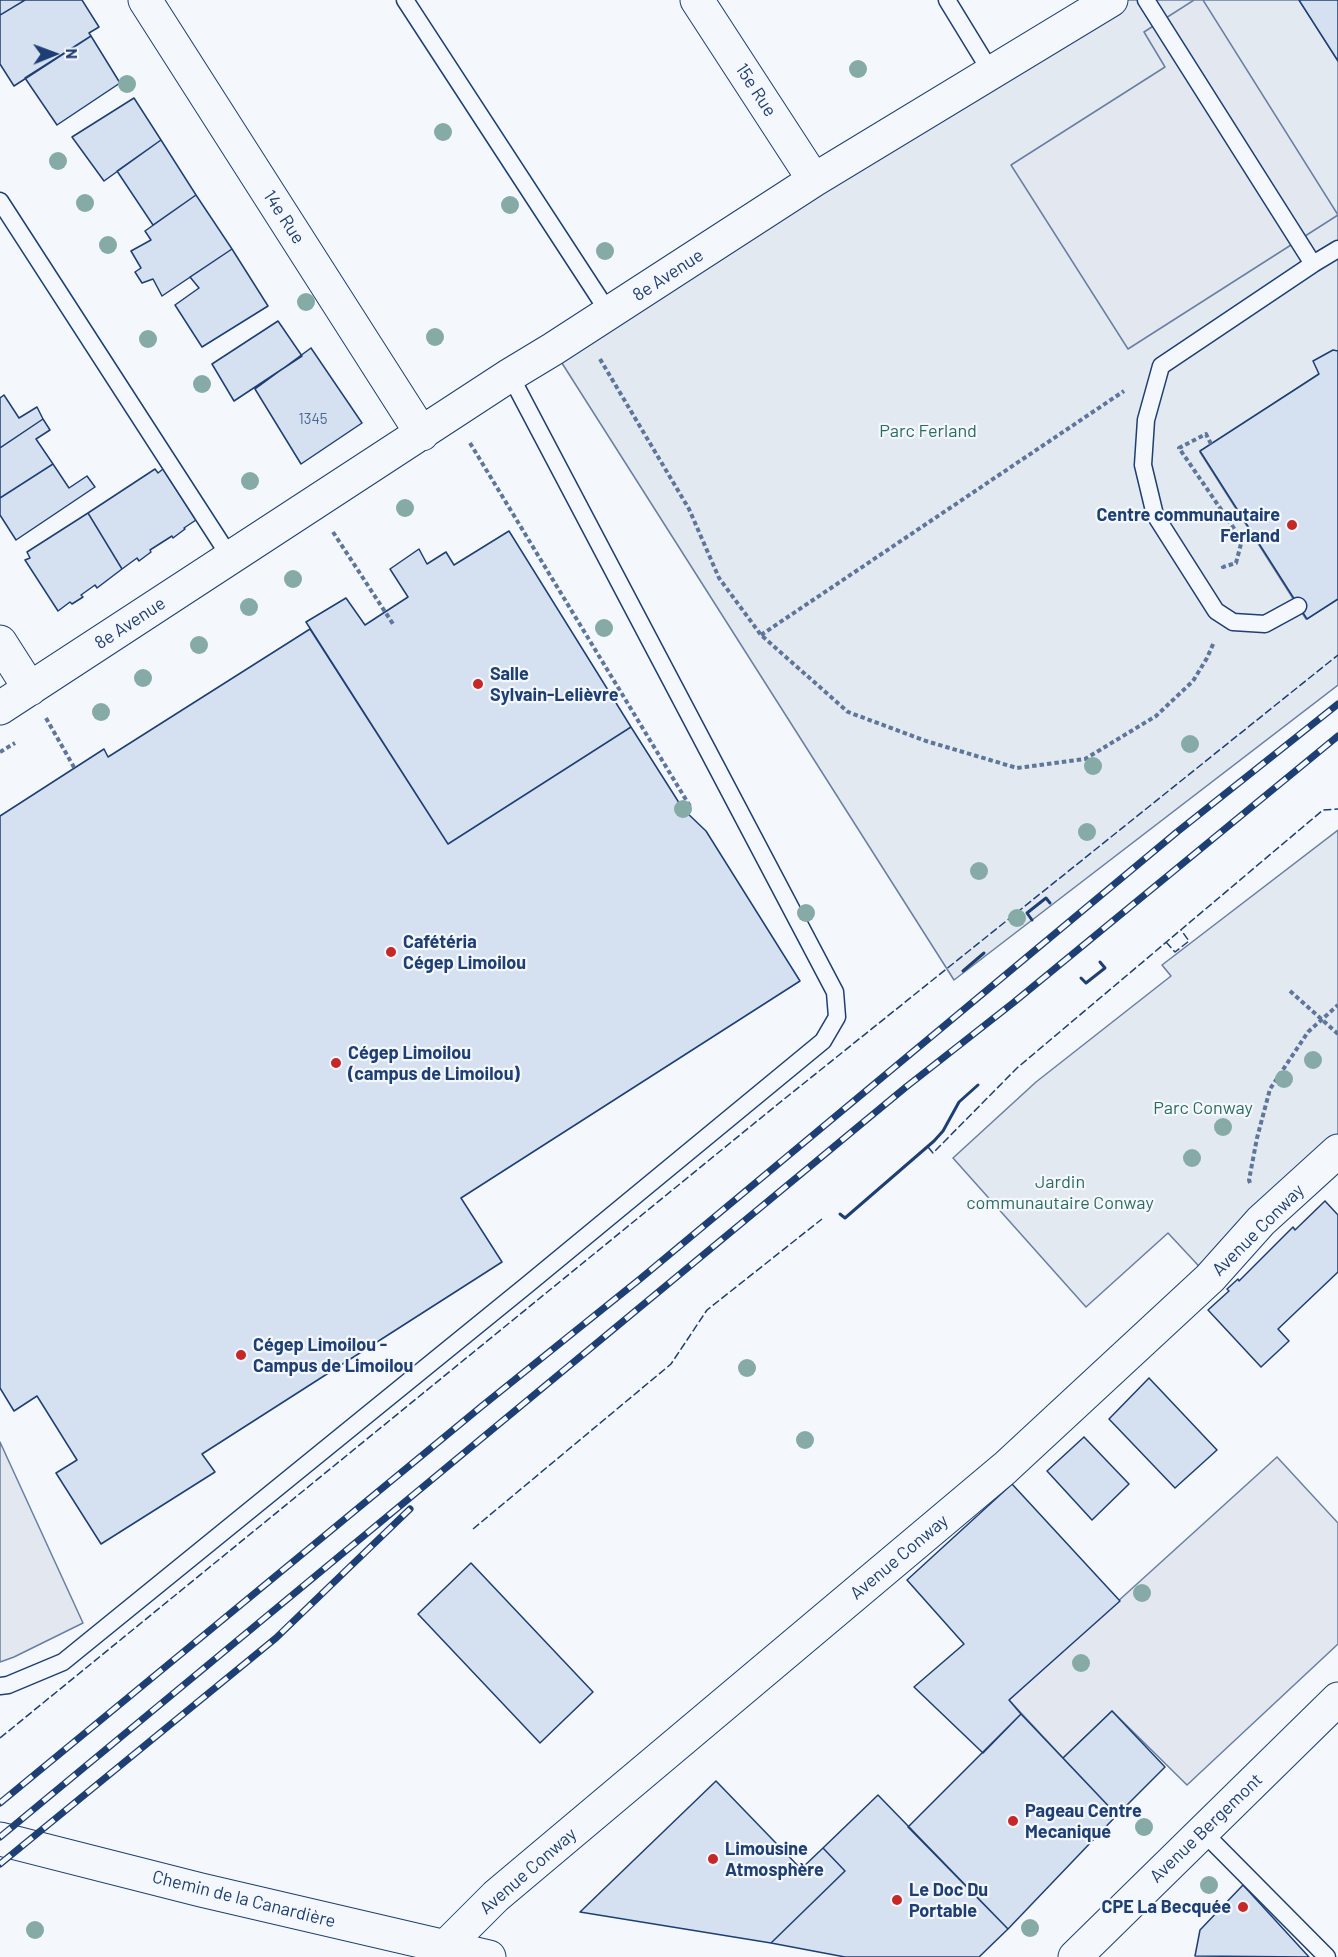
<!DOCTYPE html>
<html>
<head>
<meta charset="utf-8">
<style>
	body { margin:0 }
	#map { position:relative; width:1338px; height:1957px; overflow:hidden; background:#f4f7fb; font-family:Barlow,sans-serif }
	canvas { display:block }
	.north { position:absolute; left:24px; top:24px; width:60px; height:60px; -webkit-text-stroke:4px #f4f7fb; paint-order:stroke; rotate:89deg; font-size:16px; font-weight:700; line-height:24px; text-align:center; color:#1d3f73 }
	.north::after { content:''; display:block; margin:auto; width:21px; height:27px; background:#1d3f73; clip-path:polygon(50% 0,100% 100%,50% 72%,0 100%) }
</style>
</head>
<body>
<div id="map">
<canvas width="1338" height="1957"></canvas>
<div class="north">N</div>
</div>
<script>
const g = document.querySelector('canvas').getContext('2d');
g.lineJoin = 'round';
function paint(path, color) {
  g.fillStyle = color;
  g.fill(path, 'evenodd');
}
function toPath(rows) {
  const path = new Path2D();
  for (const r of rows) {
    path.moveTo(r[0], r[1]);
    for (let i = 2; i < r.length; i += 2) path.lineTo(r[i], r[i + 1]);
  }
  return path;
}
function stroke(path, color, width, dash) {
  g.strokeStyle = color;
  g.lineWidth = width;
  g.lineCap = dash ? 'butt' : 'round';
  g.setLineDash(dash || []);
  g.stroke(path);
}
function label(font, color, halo, rows, align = 'center') {
  g.font = font + ' Barlow,sans-serif';
  g.lineWidth = 4.5;
  g.setLineDash([]);
  g.textBaseline = 'middle';
  g.strokeStyle = halo;
  g.fillStyle = color;
  for (const [text, x, y, turn = 0] of rows) {
    g.save();
    g.translate(x, y);
    g.rotate((+turn || 0) * Math.PI / 180);
    g.textAlign = isNaN(turn) ? turn : align;
    if (halo) g.strokeText(text, 0, 0);
    g.fillText(text, 0, 0);
    g.restore();
  }
}
const green = toPath([
	[1111,0,1299,0,1338,61,1338,351,1319,374,1200,452,1306,619,1338,599,1338,685,954,980,553,349,1111,0],
	[1338,830,1338,1151,1210,1278,1168,1233,1086,1307,953,1158,1036,1082,1171,976,1162,965,1338,830]
]);
paint(green, '#e3e9f0');
stroke(green, '#687fa3', 1.5);
const parking = toPath([
	[1194,0,1203,0,1338,215,1128,349,1011,165,1165,67,1144,32,1194,0],
	[0,1442,83,1623,14,1657,0,1662,0,1442],
	[1277,1457,1338,1523,1338,1644,1187,1785,1112,1711,1063,1758,1009,1700,1277,1457]
]);
paint(parking, '#e3e8f0');
stroke(parking, '#687fa3', 1.5);
const building = toPath([
	[0,0,25,0,0,15,0,0],
	[25,0,82,0,99,27,89,33,91,36,14,86,0,64,0,15,25,0],
	[1299,0,1338,0,1338,61,1299,0],
	[91,36,120,83,57,125,25,78,91,36],
	[134,98,161,140,104,181,72,137,134,98],
	[161,140,196,195,153,225,117,171,161,140],
	[196,195,232,249,162,296,153,279,142,283,135,272,141,268,131,251,151,240,145,231,196,195],
	[232,249,268,306,202,347,175,305,199,288,190,277,232,249],
	[278,321,302,356,234,401,212,364,278,321],
	[311,348,362,423,301,464,255,389,311,348],
	[1333,350,1338,351,1338,599,1307,619,1200,451,1319,374,1313,361,1333,350],
	[4,395,19,418,37,407,43,419,0,448,0,398,4,395],
	[43,419,50,430,36,439,53,464,0,498,0,448,43,419],
	[53,464,69,488,87,476,95,487,16,540,0,515,0,498,53,464],
	[155,469,158,473,163,469,196,520,184,528,185,529,173,538,172,536,150,550,151,552,139,561,137,558,122,569,88,513,155,469],
	[88,513,122,569,97,588,95,585,81,595,83,597,72,604,70,602,58,611,25,560,30,558,27,552,88,513],
	[509,531,631,727,448,844,306,622,346,598,365,625,408,597,390,569,419,549,427,564,446,552,454,565,509,531],
	[310,629,448,844,631,727,683,809,706,831,800,981,461,1198,502,1262,202,1454,215,1472,101,1544,56,1473,77,1460,37,1396,14,1411,0,1388,0,816,104,749,108,757,310,629],
	[1325,1201,1338,1215,1338,1272,1278,1329,1289,1341,1261,1367,1208,1310,1229,1291,1227,1289,1238,1279,1239,1281,1293,1227,1295,1230,1325,1201],
	[1149,1378,1217,1450,1175,1488,1109,1419,1149,1378],
	[1084,1437,1129,1484,1092,1520,1047,1471,1084,1437],
	[1012,1484,1120,1601,1009,1700,1021,1714,983,1753,914,1687,964,1644,907,1580,1012,1484],
	[471,1563,593,1692,540,1743,418,1614,471,1563],
	[1112,1711,1165,1767,1117,1815,1063,1758,1112,1711],
	[1021,1714,1117,1815,1008,1929,908,1827,1021,1714],
	[716,1781,801,1869,823,1848,845,1871,771,1943,580,1912,716,1781],
	[878,1795,1008,1929,979,1957,845,1957,771,1943,845,1871,823,1848,878,1795],
	[1243,1885,1309,1957,1195,1956,1200,1930,1243,1885]
]);
paint(building, '#d5e0f0');
stroke(building, '#1d3f73', 1.5);
const lane = toPath([
	[405,0,609,313],
	[947,0,991,72],
	[1146,0,1313,264,1338,249],
	[0,201,230,557],
	[1298,606,1265,624,1233,622,1216,611,1155,515,1143,465,1146,420,1161,366,1313,264],
	[0,1686,8,1685,63,1662,527,1285,823,1041,837,1017,835,992,510,375],
	[1203,1832,1327,1957]
]);
const street = toPath([
	[145,0,422,434],
	[697,0,814,180],
	[0,642,30,689],
	[0,708,510,375,553,349,814,180,1111,0],
	[445,1947,496,1896,1005,1468,1210,1278,1261,1221,1338,1151],
	[1075,1957,1338,1699]
]);
const secondary = toPath([
	[0,1839,201,1890,489,1957]
]);
stroke(lane, '#1d3f73', 19);
stroke(street, '#1d3f73', 35);
stroke(secondary, '#1d3f73', 35);
stroke(toPath([
	[600,359,689,509,719,578,761,635,848,712,926,741,1017,768,1085,759,1156,716,1193,681,1207,658,1214,642],
	[470,443,691,808,683,809],
	[1211,444,1206,434,1179,448,1242,540,1236,563,1223,567,1222,564],
	[333,532,393,624],
	[761,635,1124,391],
	[46,718,75,769],
	[0,752,15,743],
	[1290,991,1338,1034],
	[1250,1183,1249,1180,1257,1138,1270,1089,1308,1032,1338,1005]
]), '#5e769c', 4, [4.5, 3]);
stroke(lane, '#f4f7fb', 16);
stroke(street, '#f4f7fb', 33);
stroke(secondary, '#f4f7fb', 33);
const rail = toPath([
	[0,1803,482,1406,640,1279,1177,832,1338,704],
	[0,1837,906,1087,1013,1003,1338,736],
	[0,1864,276,1638,410,1509]
]);
stroke(rail, '#1d3f73', 7);
stroke(rail, '#f4f7fb', 4.5, [14]);
stroke(toPath([
	[1166,942,1175,952,1189,941,1181,930],
	[928,1147,933,1153,1017,1068,1323,810,1338,809],
	[473,1529,671,1364,707,1310,822,1219],
	[0,1738,778,1104,1338,655]
]), '#1d3f73', 1.5, [8, 3]);
stroke(toPath([
	[1032,920,1027,913,1046,898,1050,903],
	[963,971,984,953],
	[1081,978,1086,983,1105,968,1100,962],
	[840,1214,845,1218,934,1141,943,1131,959,1102,978,1085]
]), '#1d3f73', 3);
g.fillStyle = '#86aba6';
for (const [x, y] of [
	[858,69],
	[127,84],
	[443,132],
	[58,161],
	[85,203],
	[510,205],
	[108,245],
	[605,251],
	[306,302],
	[435,337],
	[148,339],
	[202,384],
	[250,481],
	[405,508],
	[293,579],
	[249,607],
	[604,628],
	[199,645],
	[143,678],
	[101,712],
	[1190,744],
	[1093,766],
	[683,809],
	[1087,832],
	[979,871],
	[806,913],
	[1017,918],
	[1313,1060],
	[1284,1079],
	[1223,1127],
	[1192,1158],
	[747,1368],
	[805,1440],
	[1142,1593],
	[1081,1663],
	[1144,1827],
	[1209,1885],
	[1030,1928],
	[35,1930]
]) {
  g.beginPath();
  g.arc(x, y, 9, 0, 2 * Math.PI);
  g.fill();
}
for (const [x, y, r, color] of [
	[1292,525,6,"#c62828"],
	[478,684,6,"#c62828"],
	[391,952,6,"#c62828"],
	[336,1063,6,"#c62828"],
	[241,1355,6,"#c62828"],
	[1013,1821,6,"#c62828"],
	[713,1859,6,"#c62828"],
	[897,1900,6,"#c62828"],
	[1243,1907,6,"#c62828"]
]) {
  const dot = new Path2D();
  dot.arc(x, y, r, 0, 2 * Math.PI);
  g.fillStyle = color;
  g.fill(dot);
  stroke(dot, '#f4f7fb', 2);
}
label('15px', '#4b6792', null, [
	["1345",313,419]
]);
label('18px', '#1d3f73', '#f4f7fb', [
	["15e Rue",756,90,57],
	["14e Rue",284,217,57],
	["8e Avenue",668,275,-33],
	["8e Avenue",130,623,-33],
	["Avenue Conway",1258,1230,-45],
	["Avenue Conway",899,1557,-40],
	["Avenue Bergemont",1206,1828,-44],
	["Avenue Conway",528,1871,-41],
	["Chemin de la Canardière",244,1899,14]
]);
label('18px', '#2c6c60', '#f4f7fb', [
	["Parc Ferland",928,431],
	["Parc Conway",1203,1108],
	["Jardin",1060,1182],
	["communautaire Conway",1060,1203]
]);
label('bold 18px', '#1d3f73', '#f4f7fb', [
	["Centre communautaire",1280,515,"right"],
	["Ferland",1280,536,"right"],
	["Salle",490,674],
	["Sylvain-Lelièvre",490,695],
	["Cafétéria",403,942],
	["Cégep Limoilou",403,963],
	["Cégep Limoilou",348,1053],
	["(campus de Limoilou)",348,1074],
	["Cégep Limoilou -",253,1345],
	["Campus de Limoilou",253,1366],
	["Pageau Centre",1025,1811],
	["Mecanique",1025,1832],
	["Limousine",725,1849],
	["Atmosphère",725,1870],
	["Le Doc Du",909,1890],
	["Portable",909,1911],
	["CPE La Becquée",1231,1907,"right"]
], 'left');
</script>
</body>
</html>
